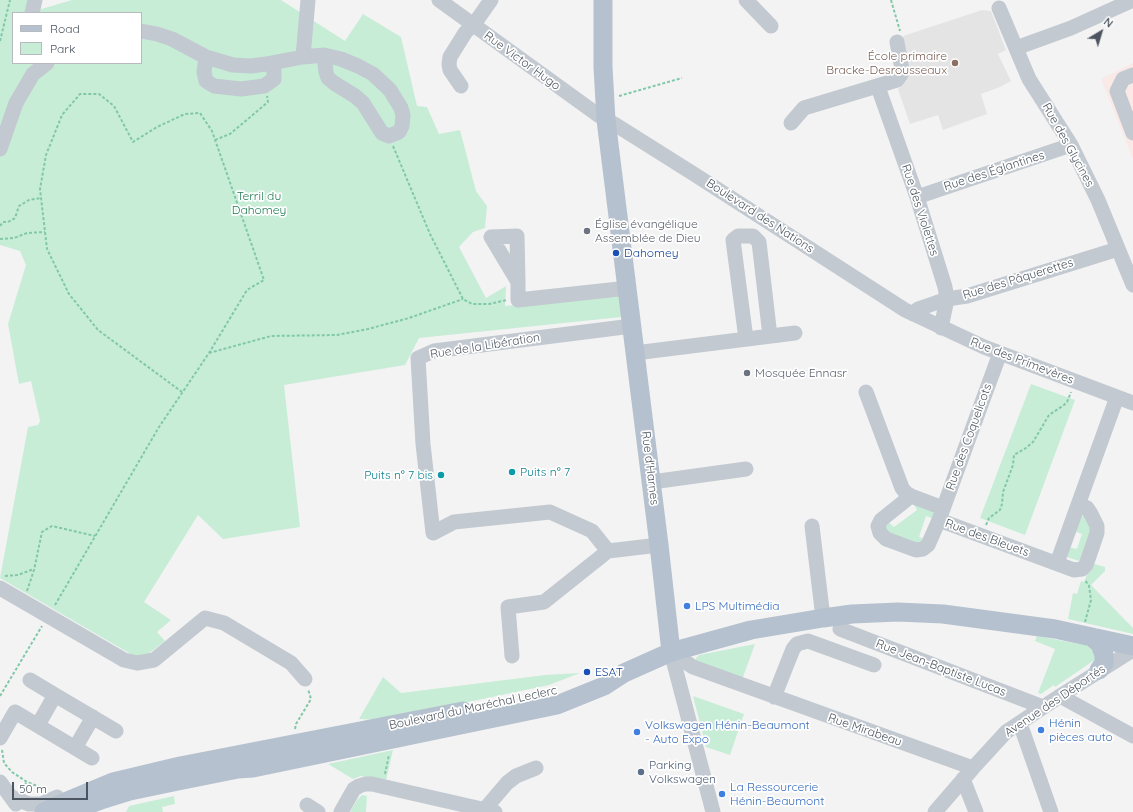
<!DOCTYPE html>
<html>
<head>
<meta charset="utf-8">
<style>
	body { margin:0 }
	#map { position:relative; width:1133px; height:812px; overflow:hidden; background:#f4f3f3; font-family:Quicksand,sans-serif }
	canvas { display:block }
	.legend { position:absolute; left:12px; top:12px; width:130px; height:52px; box-sizing:border-box; background:#fff; border:1px solid #b7bbbf; margin:0; padding:5px 7px; list-style:none; font-size:12px; color:#4c555f }
	.legend li { display:flex; align-items:center; gap:8px; height:20px }
	.legend b { width:20px; border:1px solid #b7bbbf }
	.north { position:absolute; left:1081px; top:12px; width:40px; height:40px; -webkit-text-stroke:3px #fff; paint-order:stroke; rotate:38deg; font-size:11px; font-weight:700; line-height:16px; text-align:center; color:#4c555f }
	.north::after { content:''; display:block; margin:auto; width:14px; height:18px; background:#4c555f; clip-path:polygon(50% 0,100% 100%,50% 72%,0 100%) }
	.scale { position:absolute; left:12px; top:782px; width:76px; height:18px; box-sizing:border-box; border:2px solid #4c555f; border-top:0; padding-left:5px; font-size:12px; line-height:14px; white-space:nowrap; color:#4c555f; -webkit-text-stroke:3px #fff; paint-order:stroke }
</style>
</head>
<body>
<div id="map">
<canvas width="1133" height="812"></canvas>
<ul class="legend">
<li><b style="height:5px;background:#b5c1ce"></b>Road</li>
<li><b style="height:11px;background:#c7edd7"></b>Park</li>
</ul>
<div class="north">N</div>
<div class="scale">50 m</div>
</div>
<script>
const g = document.querySelector('canvas').getContext('2d');
g.lineJoin = 'round';
function paint(path, color) {
  g.fillStyle = color;
  g.fill(path, 'evenodd');
}
function toPath(rows) {
  const path = new Path2D();
  for (const r of rows) {
    path.moveTo(r[0], r[1]);
    for (let i = 2; i < r.length; i += 2) path.lineTo(r[i], r[i + 1]);
  }
  return path;
}
function stroke(path, color, width, dash) {
  g.strokeStyle = color;
  g.lineWidth = width;
  g.lineCap = dash ? 'butt' : 'round';
  g.setLineDash(dash || []);
  g.stroke(path);
}
function label(font, color, halo, rows, align = 'center') {
  g.font = font + ' Quicksand,sans-serif';
  g.lineWidth = 3.5;
  g.setLineDash([]);
  g.textBaseline = 'middle';
  g.strokeStyle = halo;
  g.fillStyle = color;
  for (const [text, x, y, turn = 0] of rows) {
    g.save();
    g.translate(x, y);
    g.rotate((+turn || 0) * Math.PI / 180);
    g.textAlign = isNaN(turn) ? turn : align;
    if (halo) g.strokeText(text, 0, 0);
    g.fillText(text, 0, 0);
    g.restore();
  }
}
paint(toPath([
	[982,10,991,11,1006,50,998,54,1011,81,1000,87,981,94,987,114,943,130,938,115,910,124,898,89,907,81,910,72,903,36]
]), '#e5e4e4');
paint(toPath([
	[1133,63,1133,159,1101,79]
]), '#faeae7');
paint(toPath([
	[0,0,30,0,27,13,13,13,13,63,141,63,141,13,28,13,72,0,281,0,345,41,363,14,401,37,417,106,427,107,439,134,460,130,476,191,487,206,485,228,473,232,459,247,486,298,506,286,505,306,621,294,622,317,419,338,405,365,284,385,300,527,223,539,198,515,144,602,171,620,157,632,165,641,148,654,134,656,0,578,28,427,38,425,40,421,31,381,19,384,8,324,26,265,20,251,0,245],
	[1031,384,1075,400,1025,535,980,518],
	[913,503,923,505,935,513,934,519,926,516,919,537,926,539,921,545,886,532,886,524,888,522,894,527,917,510],
	[1081,516,1084,516,1092,529,1081,560,1079,561,1067,557,1066,555,1068,547,1077,549,1082,534,1074,531],
	[1091,563,1105,567,1105,571,1091,585,1133,628,1133,634,1068,619,1073,593,1077,594,1081,581,1084,582],
	[1037,636,1090,646,1095,649,1096,659,1055,687,1054,685,1041,694,1038,693,1055,649,1035,641],
	[755,644,742,680,696,661,696,658,699,655],
	[580,673,549,685,383,720,359,719,383,677,401,693,545,675],
	[693,696,744,714,730,755,706,747],
	[393,750,386,780,361,776,353,779,328,764],
	[362,795,367,796,366,812,350,812,357,800],
	[174,796,175,804,162,807,163,812,126,812,129,806]
]), '#c7edd7');
stroke(toPath([
	[891,0,900,31],
	[0,41,10,0],
	[619,96,682,78],
	[215,140,230,134,268,102,267,96],
	[393,146,430,234,463,299,472,304,489,304,507,300],
	[0,226,3,222,8,222,15,218,19,206,29,200,41,198],
	[0,239,14,238,27,233,45,232],
	[209,353,271,336,337,335,368,329,409,318,463,299],
	[986,525,989,518,1000,510,1002,504,1003,492,1013,465,1014,455,1026,448,1033,442,1049,415,1064,405,1067,402,1071,392],
	[5,576,18,575,34,569],
	[27,591,34,570,42,532,52,526,95,536],
	[55,605,159,427,209,353,247,290,264,280,212,131,200,113,185,114,157,127,133,142,114,106,99,94,80,94,62,115,46,155,40,189,47,249,69,294,98,330,182,392],
	[1085,622,1091,600,1089,586,1085,580],
	[0,696,42,626],
	[295,729,296,724,311,699,308,689],
	[2,750,4,763,12,772,27,782,45,789],
	[385,774,389,755],
	[21,789,27,782]
]), '#81c8a9', 2, [3, 2]);
stroke(toPath([
	[439,0,598,115,616,125,697,176,905,310,984,347,1133,403],
	[746,0,771,26],
	[999,8,1029,79,1071,145,1098,200,1133,285],
	[32,13,35,0],
	[141,31,157,34,172,39,206,57,233,65,251,66,266,64,303,57,324,55,341,59,358,66,373,74,390,90,401,108,403,115,402,126,399,132,389,136,382,133,363,103,355,96,334,83,328,78,326,72,324,55],
	[1016,48,1071,28,1133,0],
	[206,57,204,72,206,81,214,86,241,89,264,86,274,79,274,63],
	[303,57,308,0],
	[1133,75,1123,79,1117,91,1133,133],
	[461,86,450,70,449,64,450,57,465,33,477,20,491,0],
	[878,87,917,197,945,287,947,299,941,328],
	[791,123,804,108,897,80,901,75,902,69,897,42],
	[0,149,16,103,33,74,47,63],
	[917,197,1071,145],
	[518,282,491,237,517,236,518,282,518,300,628,288],
	[913,314,918,309,947,299,967,296,1118,249],
	[632,326,434,351,418,358,423,444,433,533,454,522,550,512,592,531,608,551,659,545],
	[746,339,733,240,738,236,753,236,759,242,770,336],
	[635,353,795,333],
	[866,392,902,488,906,493,911,496,943,508],
	[652,482,746,469],
	[911,496,881,520,878,526,880,533,886,539,916,550,923,549,928,545,939,520,1000,353],
	[939,520,1074,570,1082,569,1086,565,1097,533,1097,526,1091,514,1087,508,1079,504],
	[812,526,823,618],
	[1057,563,1117,397],
	[0,588,124,660,137,663,154,660,205,618,224,623,291,663,305,679],
	[840,629,1043,707],
	[671,652,693,667,973,768],
	[671,652,713,812],
	[512,656,508,607,544,602,608,551],
	[30,680,55,695,38,725],
	[55,695,116,731],
	[1060,696,1133,736],
	[774,697,793,649,797,644,804,642,808,641,874,665],
	[1019,723,1023,732,1051,812],
	[0,738,15,712,92,758],
	[75,748,93,717],
	[963,779,976,812],
	[0,782,16,804],
	[11,797,29,804,41,804,57,797],
	[307,805,318,812],
	[484,810,507,783,516,776,536,768],
	[341,812,354,789,359,786,365,784,372,784,495,812],
	[935,812,973,768,1006,732,1060,696,1133,650]
]), '#c2c9d0', 15);
stroke(toPath([
	[603,0,603,67,606,120,659,545,671,652],
	[1092,637,1100,644,1104,655,1104,663,1099,670],
	[44,812,65,802,113,782,180,766,463,711],
	[68,812,101,800,130,791,178,781,238,769,253,768,557,705,604,686,624,673,671,652,751,630,823,618,852,614,898,612,943,614,1055,629,1133,646]
]), '#b5c1ce', 19);
for (const [x, y, r, color] of [
	[955,63,4,"#8d6e63"],
	[587,231,4,"#6b7280"],
	[616,253,4,"#1a4fb4"],
	[747,373,4,"#6b7280"],
	[512,472,4,"#0f9aa8"],
	[441,475,4,"#0f9aa8"],
	[687,606,4,"#3f7fe0"],
	[587,672,4,"#1a4fb4"],
	[1041,730,4,"#3f7fe0"],
	[637,732,4,"#3f7fe0"],
	[641,772,4,"#5c6f8a"],
	[722,794,4,"#3f7fe0"]
]) {
  const dot = new Path2D();
  dot.arc(x, y, r, 0, 2 * Math.PI);
  g.fillStyle = color;
  g.fill(dot);
  stroke(dot, '#fff', 1.5);
}
label('12px', '#785e54', '#fff', [
	["École primaire",947,56],
	["Bracke-Desrousseaux",947,70]
], 'right');
label('12px', '#4c555f', '#fff', [
	["Rue Victor Hugo",522,61,36],
	["Rue des Glycines",1068,145,61],
	["Rue des Églantines",994,171,-18],
	["Rue des Violettes",920,210,72],
	["Boulevard des Nations",760,216,33],
	["Rue des Pâquerettes",1018,279,-17],
	["Rue de la Libération",485,346,-9],
	["Rue des Primevères",1022,361,21],
	["Rue des Coquelicots",969,437,-70],
	["Rue d'Harnes",650,468,83],
	["Rue des Bleuets",987,538,20],
	["Rue Jean-Baptiste Lucas",941,668,21],
	["Avenue des Déportés",1055,701,-34],
	["Boulevard du Maréchal Leclerc",473,708,-12],
	["Rue Mirabeau",865,730,19]
]);
label('12px', '#217c53', '#fff', [
	["Terril du",259,196],
	["Dahomey",259,210]
]);
label('12px', '#5b616d', '#fff', [
	["Église évangélique",595,224],
	["Assemblée de Dieu",595,238],
	["Mosquée Ennasr",755,373]
], 'left');
label('12px', '#164399', '#fff', [
	["Dahomey",624,253],
	["ESAT",595,672]
], 'left');
label('12px', '#0d838f', '#fff', [
	["Puits n° 7",520,472],
	["Puits n° 7 bis",433,475,"right"]
], 'left');
label('12px', '#366cbe', '#fff', [
	["LPS Multimédia",695,606],
	["Hénin",1049,723],
	["pièces auto",1049,737],
	["Volkswagen Hénin-Beaumont",645,725],
	["- Auto Expo",645,739],
	["La Ressourcerie",730,787],
	["Hénin-Beaumont",730,801]
], 'left');
label('12px', '#4e5e75', '#fff', [
	["Parking",649,765],
	["Volkswagen",649,779]
], 'left');
</script>
</body>
</html>
